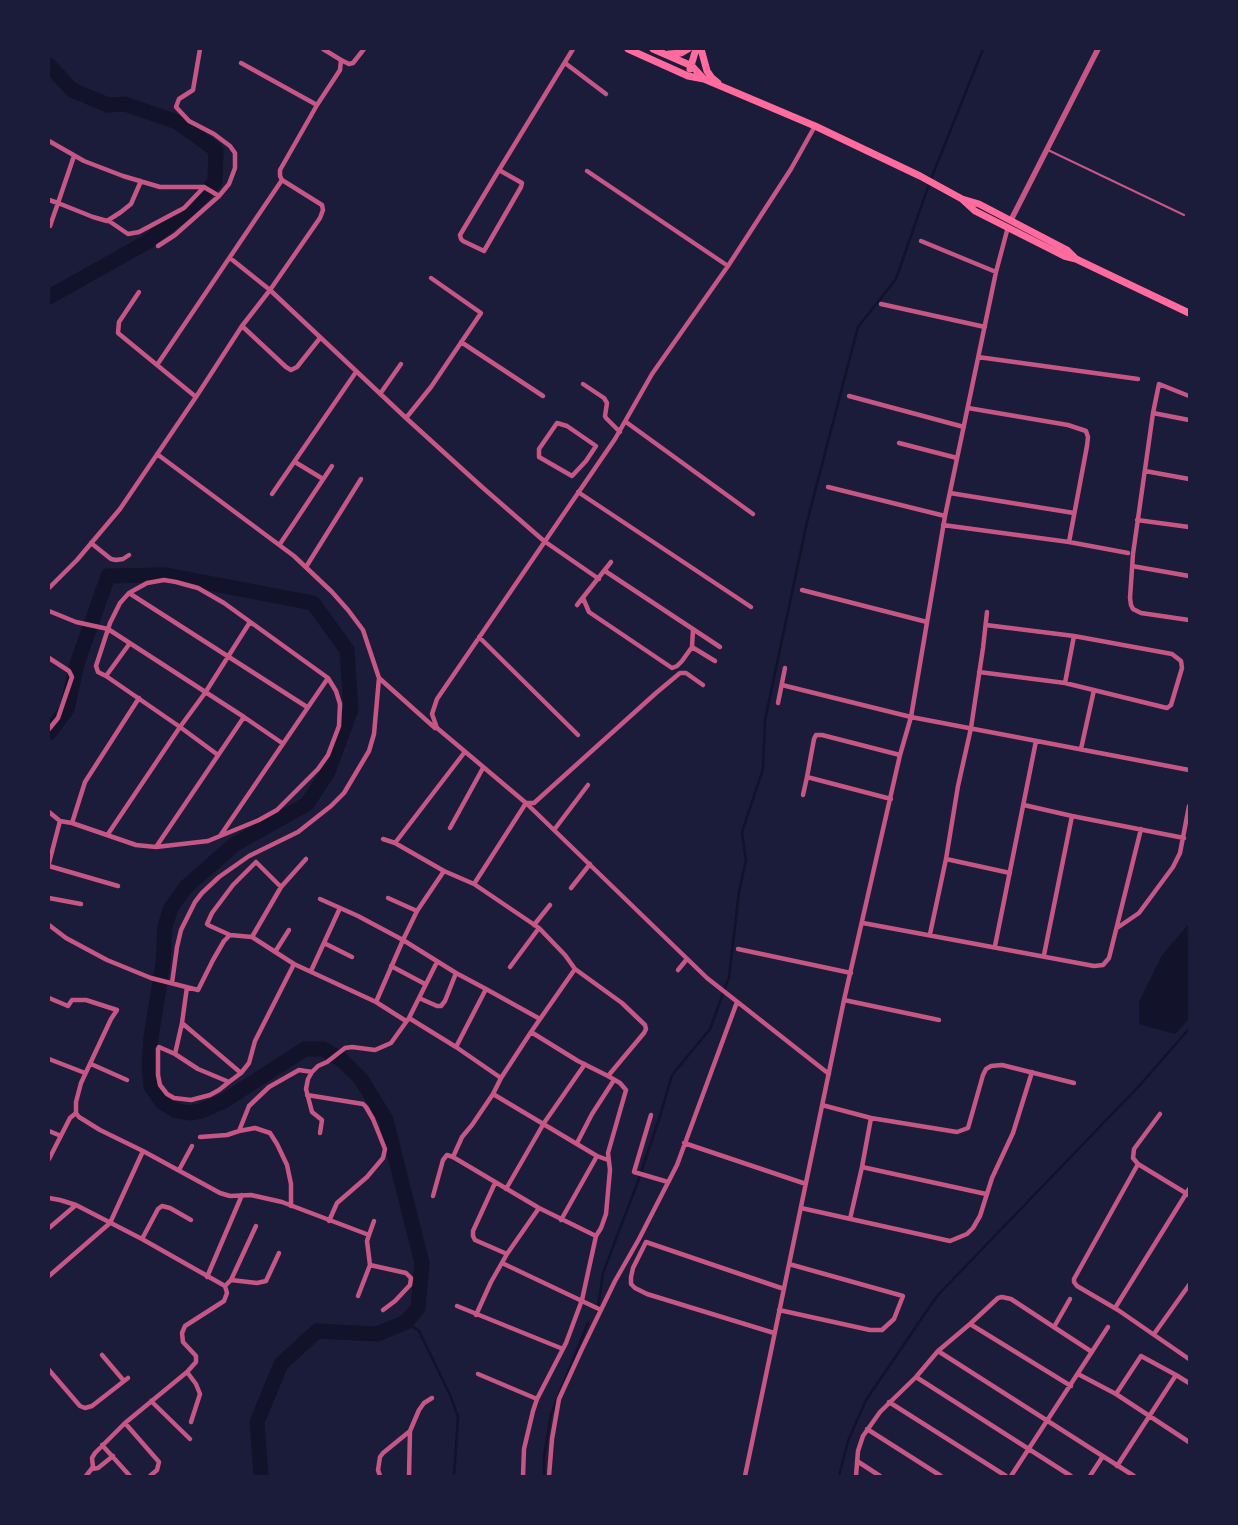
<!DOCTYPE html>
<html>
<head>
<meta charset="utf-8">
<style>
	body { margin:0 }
	#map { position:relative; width:1238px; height:1525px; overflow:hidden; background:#1b1b3a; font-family:Montserrat,sans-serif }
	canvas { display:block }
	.frame { position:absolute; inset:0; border:50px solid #1b1b3a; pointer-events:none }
</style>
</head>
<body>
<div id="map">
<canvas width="1238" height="1525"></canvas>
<div class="frame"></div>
</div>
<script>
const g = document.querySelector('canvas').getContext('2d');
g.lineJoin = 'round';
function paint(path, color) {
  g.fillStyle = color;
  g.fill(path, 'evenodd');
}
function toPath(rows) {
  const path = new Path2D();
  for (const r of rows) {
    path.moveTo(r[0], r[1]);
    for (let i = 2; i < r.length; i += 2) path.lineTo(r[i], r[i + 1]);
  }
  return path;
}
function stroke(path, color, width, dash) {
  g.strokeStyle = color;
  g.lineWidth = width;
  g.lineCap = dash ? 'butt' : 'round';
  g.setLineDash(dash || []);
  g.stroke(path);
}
paint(toPath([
	[1189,924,1189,1019,1175,1034,1139,1024,1139,1002,1162,955]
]), '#12122b');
stroke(toPath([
	[597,1314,603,1273,637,1184,660,1116,672,1075,710,1029,729,977,739,892,746,860,742,832,763,769,765,720,807,522,858,327,896,279,929,184,983,49],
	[406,1322,419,1331,451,1397,458,1417,454,1476],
	[544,1476,544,1457,551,1414,588,1323],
	[839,1476,848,1441,866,1400,937,1296,1139,1086,1189,1029]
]), '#12122b', 2.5);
stroke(toPath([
	[49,65,72,90,108,105,125,104,177,122,216,150,215,182,191,208,147,242,49,297],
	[49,733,67,709,77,664,108,576,166,575,313,603,347,650,351,709,328,772,307,804,235,844,186,887,171,908,165,926,163,963,151,1037,149,1066,151,1086,162,1102,175,1110,189,1113,201,1111,224,1101,305,1049,323,1049,342,1060,361,1079,386,1120,422,1263,418,1308,406,1322,377,1334,317,1331,281,1364,257,1422,261,1476]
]), '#12122b', 15);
stroke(toPath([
	[1048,150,1184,215]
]), '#c65784', 2);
stroke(toPath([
	[323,49,341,60],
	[241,63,317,105],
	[565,63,606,94],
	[815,126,791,169,728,266,652,374,615,439,437,699,432,714,437,728,526,803,707,978,829,1074],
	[49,141,84,161,123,176,160,187,204,187,219,196],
	[74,156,58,203,93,217,107,221,121,212,131,204,141,181],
	[499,170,460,235,461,239,463,241,484,251,521,187,522,183,499,170,573,49],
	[587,171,728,266],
	[49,200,58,203,50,226],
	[109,221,128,234,139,232,184,208,204,187],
	[921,241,996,272],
	[158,246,175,235,219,196,229,184,235,168,235,153,230,146,214,134,189,121,176,107,179,99,193,90,200,49],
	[230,258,270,290,406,418,482,487,544,541,599,579],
	[139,292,119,322,118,333,196,397],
	[881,304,985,327],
	[242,326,286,367,291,370,297,367,320,338],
	[461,342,543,396],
	[978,357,1138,379],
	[157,365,282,180],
	[583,384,604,398,607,403,605,416,606,418,620,432],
	[380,394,401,364],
	[849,396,964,427],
	[1189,396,1159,384,1153,413,1189,420],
	[968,408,1068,425,1086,431,1088,437,1087,446,1069,542],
	[1153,413,1133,554,1130,598,1131,605,1133,609,1141,613,1189,620],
	[406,418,431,387,481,313,431,278],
	[626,422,753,514],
	[557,423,567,426,596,446,586,461,572,476,539,457,539,449,557,423],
	[899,443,957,458],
	[157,454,294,556,332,592,348,610,363,630,379,678,435,728],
	[295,462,323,479],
	[1145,471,1189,479],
	[828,487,945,516],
	[578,492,751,607],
	[950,493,1074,513],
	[272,494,356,372],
	[1137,520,1189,527],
	[943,525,1069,542,1128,553],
	[91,543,111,559,116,560,123,559,129,555],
	[280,544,332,466],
	[1132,566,1189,576],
	[306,567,361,479],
	[605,571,720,647],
	[49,588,77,560,120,509,196,397,242,326,270,290,320,218,323,210,322,205,282,180,280,176,280,170,317,105,340,70,341,60,349,64,353,63,364,49],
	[802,590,927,622],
	[129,593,307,707],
	[583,598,589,612,672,668,677,666,682,661,692,647,693,630],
	[577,605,611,562],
	[49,611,76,622,108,629,244,717,156,847],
	[479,637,578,735],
	[130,643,106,676,180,727,205,693,250,622],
	[692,647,715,661],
	[49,658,69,671,72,677,58,718,49,729],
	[979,672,1065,683,1167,708,1171,705,1182,668,1181,661,1172,654,1074,636,986,625],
	[1065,683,1074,636],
	[782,685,911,717,1189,770],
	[778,703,785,668],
	[244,717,282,743],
	[1081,749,1094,690],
	[807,777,814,739,816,735,822,735,900,755],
	[803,795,807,777,891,799],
	[1024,805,1072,816,1184,838],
	[49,812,60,821,72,823,136,845,156,847,208,841,259,820,277,810,318,769,328,755,339,726,340,704,336,691,328,678,224,603,198,588,176,582,164,580,147,583,129,593,120,603,110,623,96,666,98,672,106,676],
	[72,823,85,782,139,698],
	[450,828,483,768],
	[554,830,588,785],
	[108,834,180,727,218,755],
	[220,836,328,678],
	[383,839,395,843,444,871],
	[395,843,464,753],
	[946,859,1010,873],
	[49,863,60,821],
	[49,866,118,886],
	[571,888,590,864],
	[49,898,81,904],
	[388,898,417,911],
	[320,899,358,916,403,940,417,911,444,871,474,884,526,803,534,803,656,693,680,673,686,673,703,685],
	[863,923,1094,966,1103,965,1109,958,1141,829],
	[49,925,66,938,107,960,151,978,198,990,213,960,224,941,230,935,252,937,281,887,306,859],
	[534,925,550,905],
	[1117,928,1139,913,1173,867,1180,853,1189,806],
	[930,934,946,859,958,786,971,728,983,648,987,612],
	[230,935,208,925,207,924,212,913,233,885,256,862,281,887],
	[252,937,294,964],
	[324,943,352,957],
	[995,946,1036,741],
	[738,949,851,973],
	[275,952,289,930],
	[1044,955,1072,816],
	[391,966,425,984],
	[510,967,539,928],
	[575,969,622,1003,645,1025,646,1029,644,1033,608,1076],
	[678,970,687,959],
	[311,971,340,908],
	[172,983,177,947,181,930,195,902,202,893,219,877,249,856,298,832,331,806,344,793,369,751,374,734,379,678],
	[187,987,182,1023,241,1073,229,1082,219,1090,210,1095,191,1100,174,1098,167,1094,160,1085,158,1075,158,1049,159,1047,175,1054,198,1069,229,1082],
	[49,998,68,1006,72,1000,86,1000,117,1010,111,1019,81,1083,76,1102,76,1113,79,1117,100,1130,143,1151,220,1193,230,1196,251,1195,282,1202,369,1235,367,1241,370,1265,358,1296],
	[419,998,437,1006,441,1006,445,1001,456,973],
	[844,1000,939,1020],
	[376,1002,403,940,456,973,486,989,540,1019],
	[409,1018,456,1047,501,1078],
	[531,1032,578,1061,608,1076,620,1083,626,1090,608,1153,610,1170,606,1214,601,1228,596,1236],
	[456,1047,486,989],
	[175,1054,182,1023],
	[49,1059,85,1073],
	[91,1064,127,1080],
	[241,1073,249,1063,255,1041,294,964,376,1002,406,1021],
	[493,1094,597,1156,608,1160],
	[307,1095,363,1104,366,1107,373,1119,385,1149,383,1158,367,1177,337,1203,329,1221],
	[822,1105,871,1118,957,1132,968,1128,983,1075,986,1069,991,1066,1002,1065,1074,1083],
	[1160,1114,1134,1149,1133,1158,1138,1164,1189,1195],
	[651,1115,634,1172,668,1182],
	[49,1131,61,1136],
	[239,1131,249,1106,269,1087,299,1070,312,1072],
	[320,1133,322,1120,312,1112,306,1089,308,1079,312,1072,318,1066,327,1062,345,1048,352,1047,375,1050,391,1043,409,1018,437,962],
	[200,1137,227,1135,239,1131,255,1128,270,1133,277,1144,287,1165,291,1184,291,1206],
	[577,1143,592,1114,614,1080],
	[684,1143,806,1184],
	[453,1157,462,1137,472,1125,493,1094,501,1078,531,1032,575,969,565,955,539,928,474,884],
	[49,1159,70,1118,76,1113],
	[1138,1164,1074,1279,1074,1282,1077,1286,1118,1310,1189,1359],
	[862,1167,986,1194],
	[179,1170,192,1146],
	[495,1183,473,1231,473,1236,475,1240,507,1254],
	[506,1189,544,1123,585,1064],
	[433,1196,443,1160,447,1155,453,1157,539,1208,596,1236,582,1300,566,1343,537,1399,533,1411,524,1449,523,1476],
	[49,1198,60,1200,76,1205],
	[801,1208,950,1241,967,1234,973,1228,980,1216,992,1178,1013,1133,1032,1072],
	[850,1219,862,1167,871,1118],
	[561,1220,597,1156],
	[49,1228,76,1205,142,1239,225,1286,227,1293,224,1301,185,1326,182,1333,183,1342,196,1356,196,1362,187,1372,196,1384,200,1394,191,1422],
	[369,1235,374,1221],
	[142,1239,158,1209,162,1206,170,1208,191,1220],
	[502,1263,601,1310],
	[370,1265,406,1273,411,1278,410,1285,395,1301,383,1310],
	[49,1276,110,1223,143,1151],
	[207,1277,242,1195],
	[231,1280,257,1283,266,1281,279,1253],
	[225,1286,231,1280,256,1226],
	[457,1306,563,1349],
	[1115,1308,1189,1189],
	[779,1310,870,1330,882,1330,894,1319,903,1296,789,1264],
	[476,1315,491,1282,507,1254,539,1208],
	[970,1324,1071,1386],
	[1054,1327,1070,1299],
	[774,1333,647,1294,635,1288,631,1284,631,1277,633,1268,646,1242,784,1289],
	[1154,1334,1189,1285],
	[938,1351,1134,1476],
	[102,1355,124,1381],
	[49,1370,80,1406,85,1408,92,1406,128,1378],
	[478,1374,537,1399],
	[1078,1374,1116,1394,1189,1442],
	[1176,1375,1189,1383],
	[916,1377,1071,1476],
	[1116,1394,1141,1356,1176,1375,1117,1466],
	[151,1401,190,1439],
	[889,1402,1006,1476],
	[125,1423,159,1462,157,1470,150,1476],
	[867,1429,941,1476],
	[102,1445,130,1476],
	[857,1461,880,1476],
	[92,1469,98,1468,113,1456],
	[86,1476,93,1467,92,1458,95,1453,125,1423,187,1372],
	[380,1476,378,1470,380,1457,383,1453,410,1431],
	[409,1476,410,1431,419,1410,424,1403,432,1398],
	[549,1476,552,1439,559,1399,581,1351,615,1281,639,1239,677,1165,737,1002],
	[745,1476,844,1000,900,755,911,717,945,516,996,272,1008,227],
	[856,1476,858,1451,863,1436,880,1412,916,1377,938,1351,970,1324,998,1298,1002,1297,1011,1299,1092,1352],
	[1011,1476,1108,1327],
	[1090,1476,1103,1456]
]), '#c65784', 4.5);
stroke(toPath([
	[1011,220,1098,49]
]), '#c65784', 5.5);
stroke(toPath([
	[628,49,688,76,704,79,815,126,920,176,962,199,979,204,1067,250,1076,259],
	[653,49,692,66,704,79],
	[701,49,707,71,712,78,718,83],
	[669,54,681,53,688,49],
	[690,69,696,49],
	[963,200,975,211,1064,256,1076,259,1189,313]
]), '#ff6b9d', 7);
</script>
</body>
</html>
